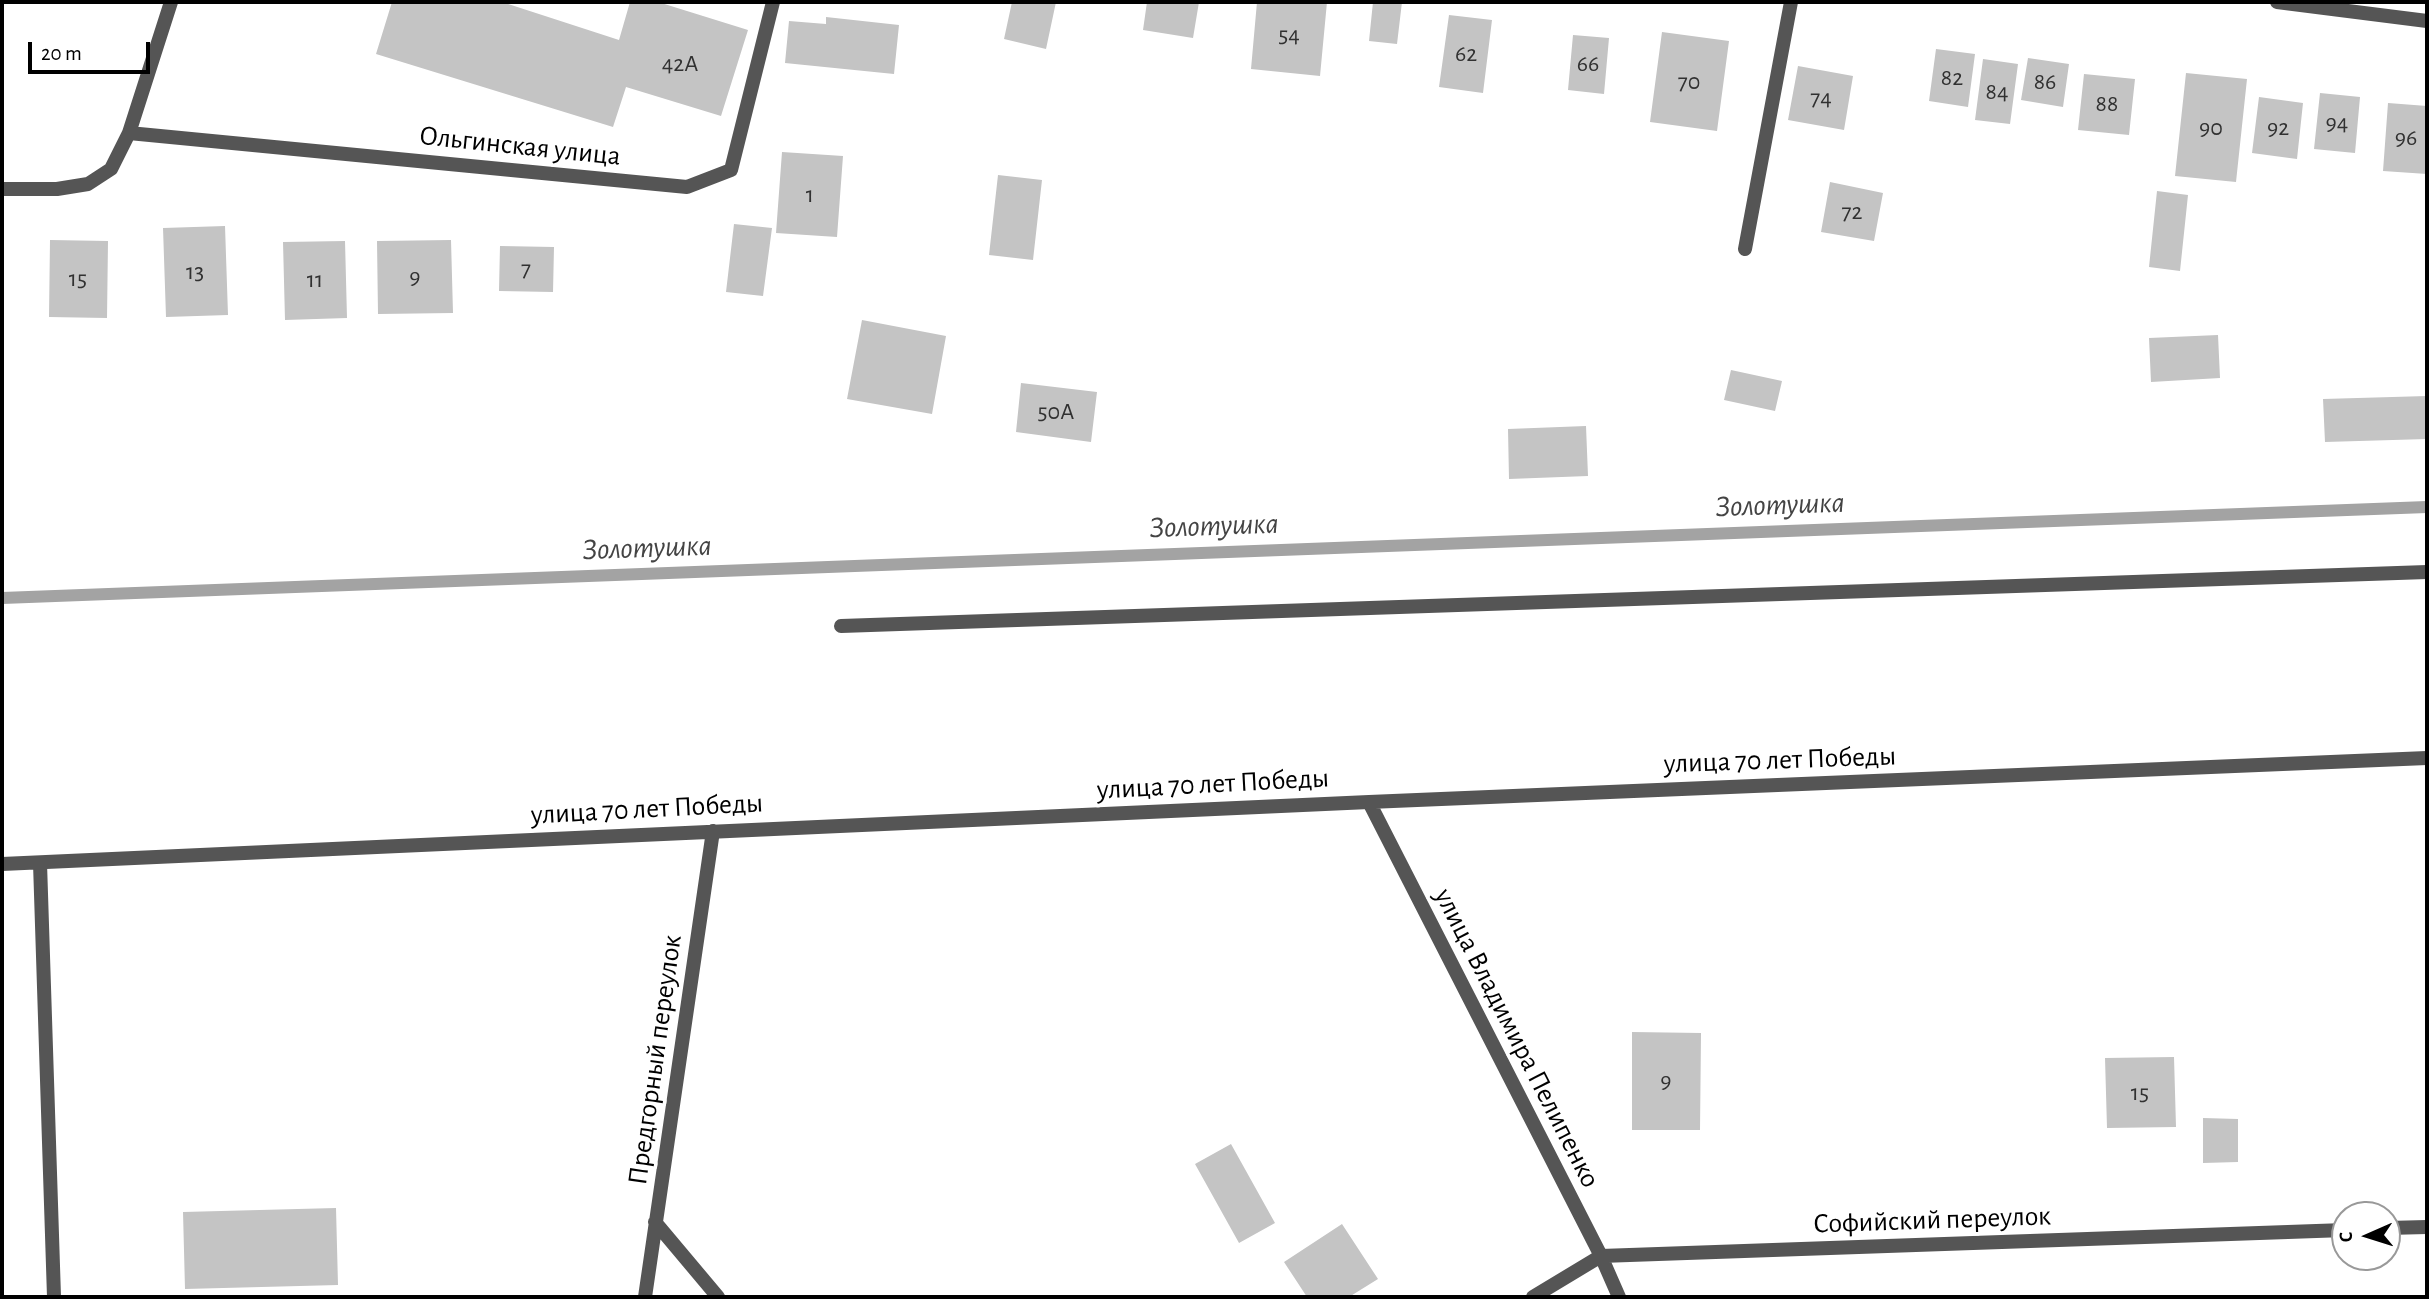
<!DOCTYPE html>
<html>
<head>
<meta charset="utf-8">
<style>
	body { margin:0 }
	#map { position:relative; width:2429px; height:1299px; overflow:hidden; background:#fff; font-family:"Alegreya Sans",sans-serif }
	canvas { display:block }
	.frame { position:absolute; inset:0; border:4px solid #000; pointer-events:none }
	.north { position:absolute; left:2331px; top:1201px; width:70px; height:70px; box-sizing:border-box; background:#fff; border:2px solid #999; border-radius:50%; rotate:267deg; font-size:19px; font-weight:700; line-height:28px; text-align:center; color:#000 }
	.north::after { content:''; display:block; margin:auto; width:24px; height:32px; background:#000; clip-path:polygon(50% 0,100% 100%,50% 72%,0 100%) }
	.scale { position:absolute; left:28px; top:42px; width:122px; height:32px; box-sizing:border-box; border:4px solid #000; border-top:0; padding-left:9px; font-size:21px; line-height:24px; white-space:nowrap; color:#000; -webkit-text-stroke:5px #fff; paint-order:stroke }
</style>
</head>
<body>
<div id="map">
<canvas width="2429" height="1299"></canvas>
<div class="frame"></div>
<div class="north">С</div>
<div class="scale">20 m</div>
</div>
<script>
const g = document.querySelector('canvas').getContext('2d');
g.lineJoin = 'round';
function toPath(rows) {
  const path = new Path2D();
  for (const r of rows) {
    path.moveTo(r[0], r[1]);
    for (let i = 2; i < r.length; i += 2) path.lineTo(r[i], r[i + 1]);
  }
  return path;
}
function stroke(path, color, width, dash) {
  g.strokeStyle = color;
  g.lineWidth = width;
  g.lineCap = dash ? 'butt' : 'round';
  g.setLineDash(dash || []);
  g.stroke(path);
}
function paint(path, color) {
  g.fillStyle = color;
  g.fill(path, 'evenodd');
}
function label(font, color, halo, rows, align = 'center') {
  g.font = font + ' "Alegreya Sans",sans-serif';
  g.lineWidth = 7;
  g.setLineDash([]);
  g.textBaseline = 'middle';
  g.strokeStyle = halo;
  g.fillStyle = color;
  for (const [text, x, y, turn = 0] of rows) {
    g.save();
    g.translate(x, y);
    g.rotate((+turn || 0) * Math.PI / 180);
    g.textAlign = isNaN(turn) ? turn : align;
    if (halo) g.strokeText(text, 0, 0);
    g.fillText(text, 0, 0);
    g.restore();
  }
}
stroke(toPath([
	[2,598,2427,507]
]), '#a3a3a3', 12);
paint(toPath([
	[392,2,502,2,619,40,630,2,658,2,748,30,721,116,626,87,613,127,376,54],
	[1012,2,1056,2,1046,49,1004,39],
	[1147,2,1199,2,1193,38,1143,30],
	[1257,2,1327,2,1320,76,1251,69],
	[1373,2,1402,2,1397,44,1369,41],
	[1449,15,1492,20,1483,93,1439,87],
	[826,17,899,25,894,74,785,63,789,21,826,24],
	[1662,32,1729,41,1717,131,1650,122],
	[1573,35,1609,38,1604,94,1568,90],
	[1936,49,1975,54,1968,107,1929,101],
	[2028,58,2069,64,2063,107,2021,100],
	[1983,59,2018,64,2010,124,1975,120],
	[1798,66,1853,76,1844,130,1788,120],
	[2186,73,2247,79,2236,182,2175,176],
	[2084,74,2135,79,2129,135,2078,130],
	[2320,93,2360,97,2355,153,2314,149],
	[2259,97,2303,103,2297,159,2252,153],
	[2388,103,2427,106,2427,174,2383,171],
	[782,152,843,156,837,237,776,233],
	[998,175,1042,180,1033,260,989,255],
	[1830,182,1883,193,1874,241,1821,232],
	[2157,191,2188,195,2180,271,2149,267],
	[734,224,772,228,763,296,726,292],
	[225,226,228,315,166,317,163,228],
	[50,240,108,241,107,318,49,317],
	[451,240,453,313,378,314,377,241],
	[345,241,347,318,285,320,283,242],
	[500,246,554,247,553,292,499,291],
	[862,320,946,336,932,414,847,399],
	[2218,335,2220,378,2151,382,2149,338],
	[1731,370,1782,381,1775,411,1724,400],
	[1021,383,1097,392,1091,442,1016,432],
	[2427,396,2427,439,2325,442,2323,399],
	[1586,426,1588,476,1509,479,1508,429],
	[1632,1032,1701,1033,1700,1130,1632,1130],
	[2174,1057,2176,1127,2107,1128,2105,1058],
	[2203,1118,2238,1119,2238,1162,2203,1163],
	[1231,1144,1275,1223,1239,1243,1195,1164],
	[336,1208,338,1285,185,1289,183,1212],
	[1342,1224,1378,1279,1349,1297,1307,1297,1284,1262]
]), '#c4c4c4');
stroke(toPath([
	[1745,249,1791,2],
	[841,626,2427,572]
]), '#555', 14);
stroke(toPath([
	[2277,2,2427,21],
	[129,133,687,187,731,170,773,2],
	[2,189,57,189,88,184,111,169,129,133,171,2],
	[1369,802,1601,1256,1619,1297],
	[40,863,54,1297],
	[2,864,1369,802,2427,758],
	[655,1222,718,1297],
	[2387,1228,2427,1227],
	[645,1297,713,831],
	[1533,1297,1601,1256,2345,1230]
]), '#555', 14);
label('24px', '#313131', null, [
	["54",1289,35],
	["62",1466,54],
	["42А",680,64],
	["66",1588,64],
	["82",1952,78],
	["70",1689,82],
	["86",2045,82],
	["84",1997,92],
	["74",1821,98],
	["88",2107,104],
	["94",2337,123],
	["90",2211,128],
	["92",2278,128],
	["96",2406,138],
	["1",810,195],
	["72",1852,212],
	["7",526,269],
	["13",195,272],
	["9",415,277],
	["15",78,279],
	["11",315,280],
	["50А",1056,412],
	["9",1666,1081],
	["15",2140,1093]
]);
label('28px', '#000', '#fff', [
	["Ольгинская улица",520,146,6],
	["улица 70 лет Победы",1780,760,-2],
	["улица 70 лет Победы",1213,784,-3],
	["улица 70 лет Победы",647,809,-3],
	["улица Владимира Пелипенко",1517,1038,63],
	["Предгорный переулок",655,1060,-82],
	["Софийский переулок",1932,1220,-2]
]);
label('italic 30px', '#444', '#fff', [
	["Золотушка",1780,505,-2],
	["Золотушка",1214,526,-2],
	["Золотушка",647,548,-2]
]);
</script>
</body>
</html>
